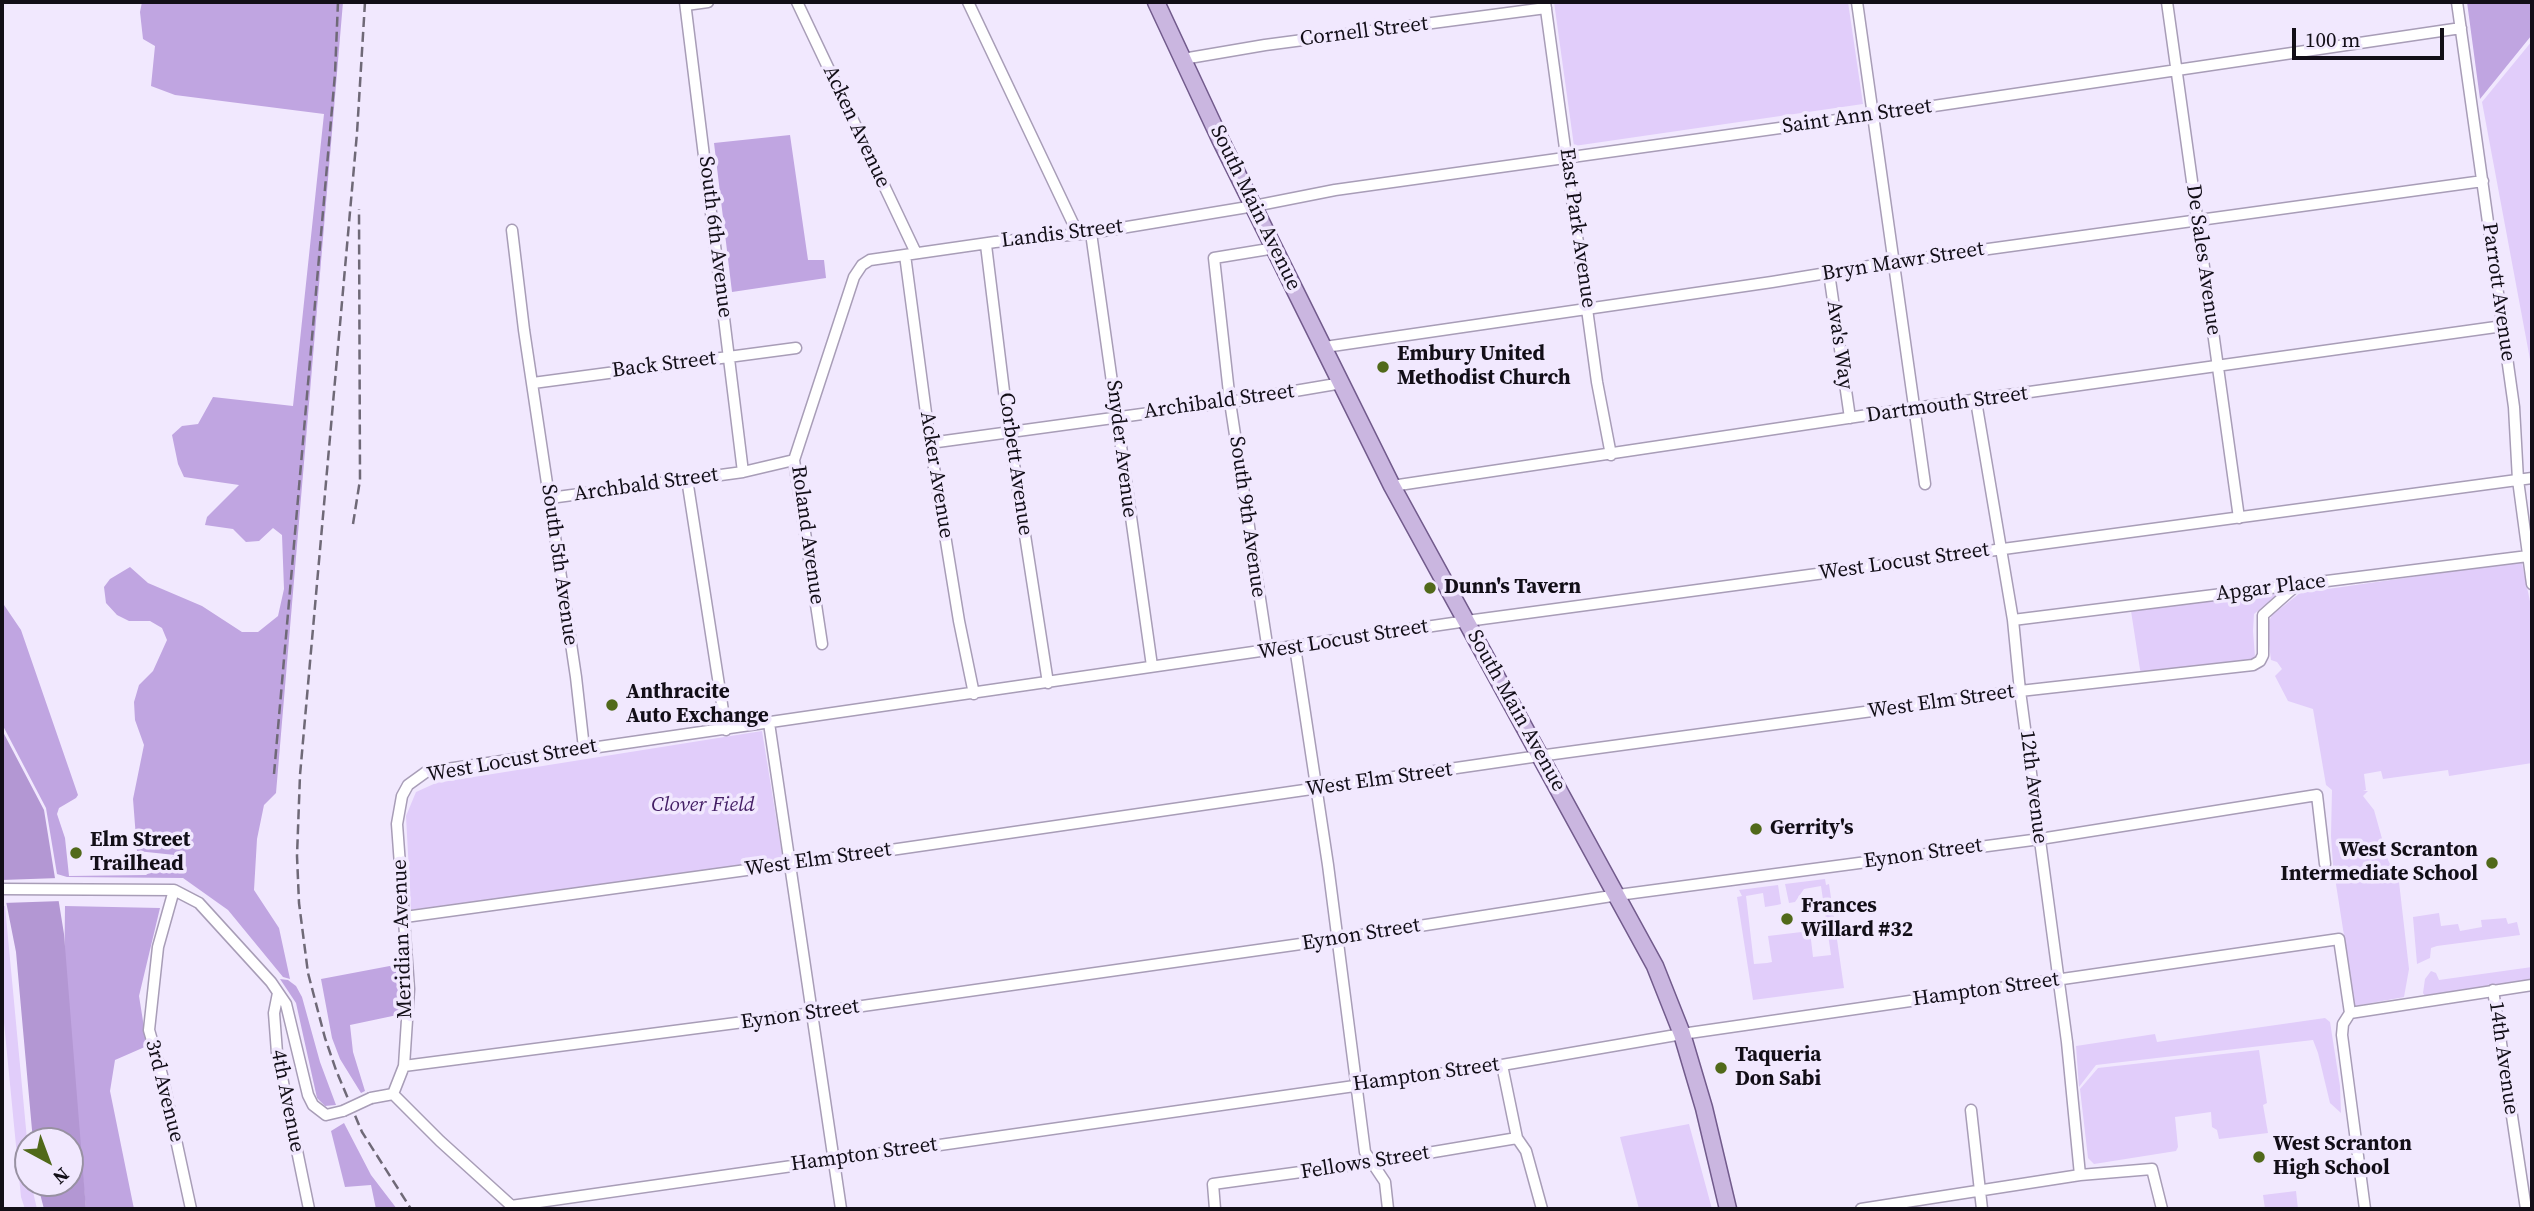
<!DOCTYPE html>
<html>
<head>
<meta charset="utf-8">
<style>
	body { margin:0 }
	#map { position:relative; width:2534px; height:1211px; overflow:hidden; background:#f1e8fe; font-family:"Source Serif 4",serif }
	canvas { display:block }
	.frame { position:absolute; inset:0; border:4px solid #120e17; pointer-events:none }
	.north { position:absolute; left:14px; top:1127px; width:70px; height:70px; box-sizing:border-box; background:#f1e8fe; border:2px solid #9891a2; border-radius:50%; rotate:139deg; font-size:19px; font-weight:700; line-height:28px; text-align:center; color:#120e17 }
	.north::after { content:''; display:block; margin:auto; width:24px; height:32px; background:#51691a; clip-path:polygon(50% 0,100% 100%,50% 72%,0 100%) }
	.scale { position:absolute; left:2292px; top:28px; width:152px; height:32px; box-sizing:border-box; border:4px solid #120e17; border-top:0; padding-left:9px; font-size:21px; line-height:24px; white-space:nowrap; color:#120e17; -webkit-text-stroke:5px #f1e8fe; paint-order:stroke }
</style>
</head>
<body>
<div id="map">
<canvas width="2534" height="1211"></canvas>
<div class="frame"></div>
<div class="north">N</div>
<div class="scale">100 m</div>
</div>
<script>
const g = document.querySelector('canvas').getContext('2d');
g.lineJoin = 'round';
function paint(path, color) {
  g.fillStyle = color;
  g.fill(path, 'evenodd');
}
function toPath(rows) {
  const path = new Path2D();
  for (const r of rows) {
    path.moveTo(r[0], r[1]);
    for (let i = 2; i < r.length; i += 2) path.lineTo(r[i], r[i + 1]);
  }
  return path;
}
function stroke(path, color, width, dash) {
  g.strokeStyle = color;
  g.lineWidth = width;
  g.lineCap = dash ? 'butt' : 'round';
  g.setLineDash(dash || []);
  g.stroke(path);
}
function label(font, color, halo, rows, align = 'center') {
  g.font = font + ' "Source Serif 4",serif';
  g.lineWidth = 7;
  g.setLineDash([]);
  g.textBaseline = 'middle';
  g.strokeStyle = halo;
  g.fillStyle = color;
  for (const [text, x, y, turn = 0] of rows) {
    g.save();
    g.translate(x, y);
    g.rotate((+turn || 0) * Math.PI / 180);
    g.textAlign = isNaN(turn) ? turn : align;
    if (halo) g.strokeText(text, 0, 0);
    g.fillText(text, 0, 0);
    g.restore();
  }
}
paint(toPath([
	[1554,2,1848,2,1863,104,1574,146],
	[2532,41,2532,370,2482,102],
	[2516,562,2522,563,2532,611,2532,763,2449,776,2448,770,2383,779,2381,771,2364,774,2366,790,2363,791,2368,791,2363,796,2374,810,2388,860,2399,882,2409,969,2404,997,2355,1006,2333,865,2331,836,2332,790,2326,785,2313,709,2288,701,2275,676,2282,669,2277,662,2271,660,2267,628,2269,621,2272,615,2300,593],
	[2284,589,2254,614,2253,631,2255,657,2248,662,2141,676,2131,611],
	[762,731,783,860,411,910,406,816,416,792,436,783],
	[1825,879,1826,885,1829,884,1844,988,1753,1000,1737,897,1742,896,1739,890,1778,885,1781,904,1777,905,1765,907,1763,893,1746,896,1754,964,1767,963,1772,962,1768,936,1810,931,1813,957,1831,955,1821,886,1804,889,1795,902,1789,903,1785,884],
	[2,906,5,906,28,1150,28,1183,31,1183,37,1209,25,1209,21,1197,2,1002],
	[2439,913,2441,926,2458,924,2460,931,2482,927,2481,920,2506,918,2508,924,2517,922,2520,935,2437,946,2431,948,2430,958,2417,964,2413,917],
	[2532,967,2532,984,2427,1000,2423,993,2425,979,2431,971,2436,973,2439,980],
	[2325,1018,2330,1022,2340,1086,2341,1113,2330,1103,2318,1053,2313,1040,2096,1065,2079,1087,2076,1046,2155,1034,2157,1042],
	[2259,1050,2267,1103,2263,1105,2268,1133,2219,1139,2217,1130,2212,1127,2211,1112,2175,1117,2178,1147,2176,1151,2094,1164,2088,1158,2080,1089,2098,1068],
	[1689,1124,1712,1209,1639,1209,1620,1137],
	[2296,1191,2298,1209,2265,1209,2263,1195]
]), '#e1cdfa');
paint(toPath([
	[142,2,343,2,276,793,264,805,257,839,254,890,279,928,290,979,283,977,228,910,183,878,67,877,57,874,46,808,2,724,2,602,21,630,78,795,76,798,59,808,57,814,65,838,69,876,146,875,175,855,137,851,133,799,144,745,135,720,134,702,139,685,153,671,167,640,162,628,150,621,129,621,117,615,106,603,104,587,110,579,130,567,148,583,202,606,242,632,258,632,278,616,284,589,282,535,273,528,259,541,246,542,233,529,205,525,207,517,239,485,184,477,178,464,172,435,182,426,198,424,213,397,293,406,324,114,175,95,151,86,155,46,143,39,140,12],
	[2467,2,2532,2,2531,36,2480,99],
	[790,135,808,260,824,260,826,278,732,292,714,143],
	[65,906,160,908,139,996,147,1046,115,1060,110,1091,134,1209,86,1209,64,995],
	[395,965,402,1014,350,1025,353,1052,365,1091,361,1093,340,1059,332,1038,321,979],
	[280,979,288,980,296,986,302,997,320,1062,336,1105,325,1106,317,1098,296,1003],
	[344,1123,371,1175,397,1209,376,1209,371,1185,345,1187,331,1131]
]), '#c0a5e1');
paint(toPath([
	[2,730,44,810,64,934,86,1209,44,1209,38,1186,37,1183,70,1183,70,1141,33,1141,16,952,2,881]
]), '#b397d3');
paint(toPath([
	[59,878,62,901,3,903,2,880]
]), '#f1e8fe');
const minor = toPath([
	[685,2,743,472],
	[797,2,916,253],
	[968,2,1078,234],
	[1545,2,1597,382,1611,455],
	[1857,2,1925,484],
	[2167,2,2239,518],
	[2457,2,2514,407,2518,480,2532,584],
	[686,5,708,2],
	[1183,59,1265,45,1546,8],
	[512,230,524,330,576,677,584,748],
	[1091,233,1152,666],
	[986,245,1009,432,1048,683],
	[905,255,930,443,959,621,974,694],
	[1829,273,1850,418],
	[1325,347,1772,282,1894,262,2483,181],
	[533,383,796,348],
	[1976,401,2013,620,2020,691,2067,1042,2080,1175],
	[930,443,1230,402,1342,383],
	[687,479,726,730],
	[1392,486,1915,408,2503,326],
	[550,498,743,472,794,460],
	[2013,620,2528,556],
	[822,644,794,460,854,277,862,265,870,260,995,242,1091,233,1254,206,1335,190,1873,115,2461,28],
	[1295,647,1328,865,1365,1152,1385,1182,1388,1209],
	[1268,651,1230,402,1214,258,1275,248],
	[769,723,841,1209],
	[2,889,174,890,199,903,271,982,286,1004,308,1095,313,1105,326,1115,343,1111],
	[174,890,158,947,149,1030,162,1075,191,1209],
	[405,917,877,852,1539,756,2020,691,2253,665,2260,661,2263,655,2263,615,2298,584],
	[2493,990,2526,1209],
	[278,993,274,1013,277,1053,309,1209],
	[2350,1013,2532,985],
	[1502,1065,1517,1138,1526,1151,1542,1209],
	[404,1066,813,1013,1336,939,1618,895,2040,839,2317,795,2325,864],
	[393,1094,404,1066,409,989,397,824,402,796,408,785,426,772,1467,621,2532,478],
	[393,1094,440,1141,515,1209],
	[371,1098,393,1094],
	[1971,1110,1982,1209],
	[511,1206,1502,1065,1682,1034,2339,939,2350,1013,2343,1024,2342,1035,2365,1209],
	[1215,1209,1213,1184,1374,1162,1517,1138],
	[1861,1209,2080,1175,2152,1169,2162,1209]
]);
const primary = toPath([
	[1156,2,1220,139,1392,486,1655,966,1682,1034,1704,1108,1728,1209]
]);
stroke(minor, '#a89db7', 13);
stroke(primary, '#725b8c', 19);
stroke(minor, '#fff', 10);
stroke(primary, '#cab6e0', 16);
stroke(toPath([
	[365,2,357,133,300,775,297,856,299,903,308,973,325,1038,336,1070,362,1132,411,1209],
	[353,524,360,480,359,209],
	[274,774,335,74,338,2]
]), '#6f6977', 2.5, [10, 5]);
const minorBridge = toPath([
	[343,1111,371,1098]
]);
stroke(minorBridge, '#a89db7', 13, []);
stroke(minorBridge, '#fff', 10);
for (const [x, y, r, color] of [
	[1383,367,7,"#51691a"],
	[1430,588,7,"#51691a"],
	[612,705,7,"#51691a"],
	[1756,829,7,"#51691a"],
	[76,853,7,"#51691a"],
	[2492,863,7,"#51691a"],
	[1787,919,7,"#51691a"],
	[1721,1068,7,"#51691a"],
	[2259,1157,7,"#51691a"]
]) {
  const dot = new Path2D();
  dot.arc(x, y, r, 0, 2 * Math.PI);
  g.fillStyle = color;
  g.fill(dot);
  stroke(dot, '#f1e8fe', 2.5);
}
label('21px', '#120e17', '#f1e8fe', [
	["Cornell Street",1364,32,-7],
	["Saint Ann Street",1857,117,-8],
	["Acken Avenue",856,127,65],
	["South Main Avenue",1255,208,64],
	["East Park Avenue",1577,228,82],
	["Landis Street",1062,234,-7],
	["South 6th Avenue",715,237,83],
	["De Sales Avenue",2203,260,82],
	["Bryn Mawr Street",1903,262,-9],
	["Parrott Avenue",2498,292,82],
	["Ava's Way",1839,345,82],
	["Back Street",664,365,-7],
	["Archibald Street",1219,402,-8],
	["Dartmouth Street",1947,405,-8],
	["Snyder Avenue",1121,449,83],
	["Corbett Avenue",1015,464,82],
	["Acker Avenue",936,475,81],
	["Archbald Street",646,485,-8],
	["South 9th Avenue",1247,517,82],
	["Roland Avenue",807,535,82],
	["West Locust Street",1904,562,-8],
	["South 5th Avenue",559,565,82],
	["Apgar Place",2271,588,-7],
	["West Locust Street",1343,640,-9],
	["West Elm Street",1941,702,-8],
	["South Main Avenue",1516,711,61],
	["West Locust Street",512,761,-10],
	["West Elm Street",1379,780,-8],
	["12th Avenue",2033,787,83],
	["Eynon Street",1923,854,-8],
	["West Elm Street",818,860,-8],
	["Eynon Street",1361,935,-9],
	["Meridian Avenue",403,939,-92],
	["Hampton Street",1986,990,-8],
	["Eynon Street",800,1015,-8],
	["14th Avenue",2503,1058,82],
	["Hampton Street",1426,1075,-8],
	["3rd Avenue",164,1091,76],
	["4th Avenue",287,1101,79],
	["Hampton Street",864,1155,-8],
	["Fellows Street",1365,1163,-9]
]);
label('bold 21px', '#120e17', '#f1e8fe', [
	["Embury United",1397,355],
	["Methodist Church",1397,379],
	["Dunn's Tavern",1444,588],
	["Anthracite",626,693],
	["Auto Exchange",626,717],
	["Gerrity's",1770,829],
	["Elm Street",90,841],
	["Trailhead",90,865],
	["West Scranton",2478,851,"right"],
	["Intermediate School",2478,875,"right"],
	["Frances",1801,907],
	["Willard #32",1801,931],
	["Taqueria",1735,1056],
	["Don Sabi",1735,1080],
	["West Scranton",2273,1145],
	["High School",2273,1169]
], 'left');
label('italic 21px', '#441f65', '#f1e8fe', [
	["Clover Field",703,806]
]);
</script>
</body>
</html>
